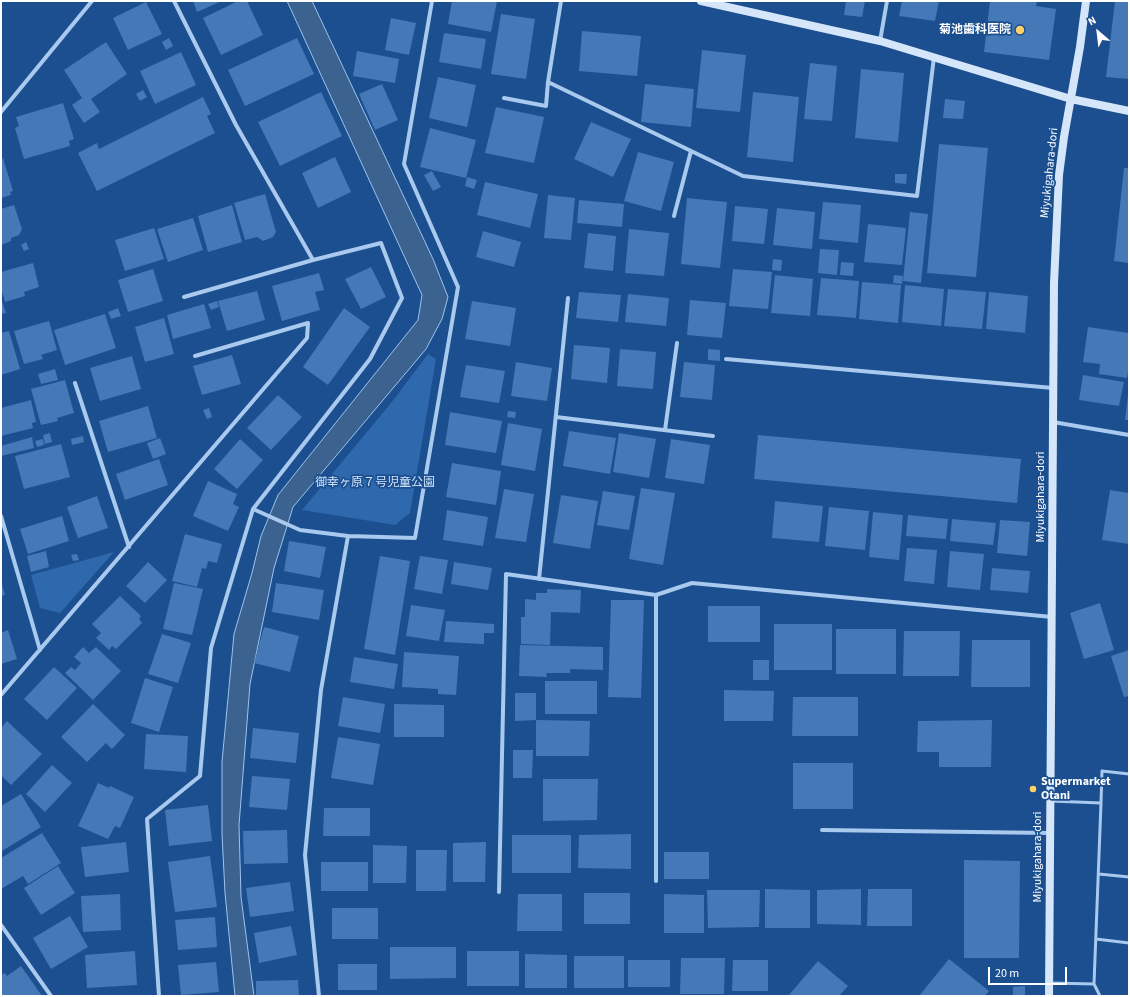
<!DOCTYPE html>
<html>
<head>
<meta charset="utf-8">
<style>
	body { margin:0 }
	#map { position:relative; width:1130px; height:997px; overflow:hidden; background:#1b4f8f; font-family:"Source Sans 3",sans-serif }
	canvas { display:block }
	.frame { position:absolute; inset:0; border:2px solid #fff; pointer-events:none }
	.north { position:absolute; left:1078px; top:12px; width:40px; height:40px; -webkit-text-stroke:3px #1b4f8f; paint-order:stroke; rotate:332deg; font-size:11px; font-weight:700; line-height:16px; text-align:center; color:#fff }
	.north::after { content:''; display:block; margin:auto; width:14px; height:18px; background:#fff; clip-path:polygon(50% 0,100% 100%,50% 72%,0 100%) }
	.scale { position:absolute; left:988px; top:967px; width:79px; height:18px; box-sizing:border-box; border:2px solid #fff; border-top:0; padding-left:5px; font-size:12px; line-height:14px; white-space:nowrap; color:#fff; -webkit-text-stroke:3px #1b4f8f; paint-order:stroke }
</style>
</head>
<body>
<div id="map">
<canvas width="1130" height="997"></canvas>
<div class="frame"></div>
<div class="north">N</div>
<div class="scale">20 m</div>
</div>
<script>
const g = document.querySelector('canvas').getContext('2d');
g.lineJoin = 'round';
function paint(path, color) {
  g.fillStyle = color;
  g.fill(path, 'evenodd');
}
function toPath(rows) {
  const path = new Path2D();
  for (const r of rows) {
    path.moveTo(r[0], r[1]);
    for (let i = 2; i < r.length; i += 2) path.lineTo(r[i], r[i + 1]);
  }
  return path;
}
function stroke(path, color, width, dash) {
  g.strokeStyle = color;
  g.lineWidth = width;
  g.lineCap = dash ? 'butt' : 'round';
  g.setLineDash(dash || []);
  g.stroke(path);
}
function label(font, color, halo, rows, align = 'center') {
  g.font = font + ' "Source Sans 3","Noto Sans JP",sans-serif';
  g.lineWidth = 3.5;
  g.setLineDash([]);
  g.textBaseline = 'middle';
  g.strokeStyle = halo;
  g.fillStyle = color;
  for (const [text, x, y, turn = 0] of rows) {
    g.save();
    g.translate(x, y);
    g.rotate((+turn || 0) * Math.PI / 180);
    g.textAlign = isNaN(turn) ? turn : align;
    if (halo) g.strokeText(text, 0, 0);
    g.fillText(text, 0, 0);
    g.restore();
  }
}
paint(toPath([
	[428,354,436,359,410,513,395,525,302,510,391,403],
	[114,552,60,613,40,608,31,575]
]), '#2e69ad');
const water = toPath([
	[287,1,312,1,433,259,448,297,442,319,426,349,293,507,274,568,250,684,239,825,241,897,254,996,235,996,225,893,222,834,222,762,234,634,252,573,261,536,278,495,418,320,422,295,287,1]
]);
paint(water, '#3c6290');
stroke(water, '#9cc4f0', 1);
paint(toPath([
	[193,1,222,1,197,12],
	[238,1,247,1,263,35,221,55,203,18],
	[452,1,497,1,491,32,448,24],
	[846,1,865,1,862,17,844,15],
	[902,1,939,1,935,21,899,16],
	[990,1,1037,1,1036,6,1056,9,1049,60,984,52],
	[1115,1,1129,1,1129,79,1106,77],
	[146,2,162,34,128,50,113,18],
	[501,14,535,19,526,79,491,74],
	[391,18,416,23,409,55,385,50],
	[582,31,641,36,637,76,579,71],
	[444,33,486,39,481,69,439,62],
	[169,38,173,46,166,50,162,42],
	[297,38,314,74,245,106,228,70],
	[106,42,127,74,91,99,100,112,84,123,72,105,82,98,64,70],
	[702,50,746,55,740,112,696,108],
	[357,51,399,59,395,83,353,76],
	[181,52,196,85,155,104,140,71],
	[810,63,837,66,832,121,804,119],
	[861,69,904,73,898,142,855,138],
	[438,77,476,85,467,127,429,118],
	[382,84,398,120,375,130,359,94],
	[645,84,694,89,691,127,641,122],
	[143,90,147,97,140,101,136,94],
	[321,92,342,136,280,166,258,122],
	[753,92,799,97,793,162,747,157],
	[203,97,211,114,207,116,215,133,97,191,78,153,97,143,99,149],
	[945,99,965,101,963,119,943,118],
	[63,103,74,139,69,141,70,146,24,159,15,128,19,126,16,117],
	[496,107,544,117,534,163,485,153],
	[591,122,631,139,613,177,574,159],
	[430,128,476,140,466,178,420,167],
	[939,144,988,148,976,277,927,273],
	[638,152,674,162,661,211,624,201],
	[335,157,351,192,318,208,302,173],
	[3,158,13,191,10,192,11,195,1,198,1,159],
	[1124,168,1129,168,1129,263,1114,261],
	[432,171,441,187,433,191,424,175],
	[895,174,907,174,906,184,895,183],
	[467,177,477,180,474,189,465,186],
	[485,182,538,194,530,228,477,215],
	[265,194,276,232,273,237,263,241,257,237,245,240,234,203],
	[548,195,575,198,571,240,544,238],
	[687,198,727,202,720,268,681,264],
	[579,200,624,204,622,227,577,223],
	[823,202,861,205,858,243,819,239],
	[14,205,22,229,19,235,11,238,11,241,1,245,1,209],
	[232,205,242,242,208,252,198,216],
	[735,206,768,209,764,244,732,241],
	[777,208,815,212,812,249,773,245],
	[910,212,928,214,921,283,903,281],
	[193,218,203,250,168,262,157,229],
	[868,224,906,228,902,265,864,262],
	[154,228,164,259,125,271,115,240],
	[629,229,669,233,664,276,625,273],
	[483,231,521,242,514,267,476,257],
	[588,233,616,236,613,271,584,268],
	[26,242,29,249,24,251,21,245],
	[820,249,839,250,837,275,818,273],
	[773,259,782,260,781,271,772,270],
	[841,262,854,263,853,276,840,275],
	[33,263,39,287,24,292,25,296,5,302,1,288,1,272],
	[371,267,386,297,361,309,345,279],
	[153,269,163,301,128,312,118,280],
	[733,269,772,272,768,309,729,306],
	[319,273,324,290,315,292,320,310,282,321,272,286],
	[775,275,813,279,810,316,771,313],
	[894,275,903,276,902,284,893,283],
	[821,278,859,281,856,318,817,315],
	[862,282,901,285,898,323,859,319],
	[905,285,944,289,941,326,902,322],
	[948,289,986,292,982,329,944,326],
	[257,291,265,320,227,331,218,301],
	[579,292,621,295,618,322,576,318],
	[989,292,1028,296,1025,333,986,329],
	[628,294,669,298,666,326,625,322],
	[1,298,6,313,1,314],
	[690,300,726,303,722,338,687,335],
	[217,301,219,307,211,310,208,304],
	[472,301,516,308,510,346,465,339],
	[204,304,211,328,173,339,167,315],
	[118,308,121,316,111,319,108,312],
	[344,308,370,327,328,385,303,367],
	[105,314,116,348,65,365,54,330],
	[164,318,174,354,145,362,135,327],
	[49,321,57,350,41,355,43,359,24,364,14,331],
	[1088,327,1129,333,1129,365,1127,378,1099,374,1100,364,1083,362],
	[9,331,20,369,1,375,1,333],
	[574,345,610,348,607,383,571,379],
	[620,349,656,352,653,389,617,386],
	[708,349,720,350,720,361,708,360],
	[232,355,241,384,202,395,193,366],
	[132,356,141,389,100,401,90,368],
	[516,362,552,368,547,401,511,396],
	[684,362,715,365,712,400,680,397],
	[466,365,505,371,499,403,460,397],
	[55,369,58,380,41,384,38,374],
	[1083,375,1124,382,1119,406,1079,400],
	[65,380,74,413,57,418,58,421,41,425,31,389],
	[278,395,302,417,271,450,247,428],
	[1128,395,1129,395,1129,420,1125,420],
	[31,400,36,422,32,423,33,428,1,436,1,408],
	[148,406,157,438,108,452,99,421],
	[209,408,212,417,207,419,203,410],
	[508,411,516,412,515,418,507,417],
	[450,412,502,421,496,453,445,445],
	[508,423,542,429,535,471,501,465],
	[569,431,616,438,610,474,563,466],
	[50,433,52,442,45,444,43,435],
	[619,433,656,439,649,478,613,472],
	[758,435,1021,459,1017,503,754,479],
	[83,436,84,442,72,445,71,439],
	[32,437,34,448,1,456,1,446],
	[160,438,166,454,153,459,147,443],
	[43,439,44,445,37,447,35,441],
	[240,439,263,460,237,489,214,469],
	[671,439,710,445,704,484,665,478],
	[61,444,70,477,24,489,15,456],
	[159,459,168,485,125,500,116,474],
	[452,463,501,471,496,505,446,497],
	[208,481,237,494,233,504,239,507,228,531,193,516],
	[641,488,675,493,663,565,629,559],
	[504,489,534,494,526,542,495,538],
	[1110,490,1129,493,1129,544,1102,540],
	[603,491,635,496,629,530,597,525],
	[561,495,598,501,590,549,553,543],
	[97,496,108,528,78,538,67,507],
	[775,501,823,506,819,542,772,538],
	[829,507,869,511,865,550,825,546],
	[447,510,488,517,483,546,443,540],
	[873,512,903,515,899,560,869,557],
	[908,515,948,519,946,539,906,536],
	[62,516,69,541,28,554,20,529],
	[952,519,996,523,993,545,950,541],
	[1000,520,1030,522,1027,556,997,553],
	[185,534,222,544,217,563,208,561,206,569,202,568,197,587,172,581],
	[289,541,326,547,320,578,284,571],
	[907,548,937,550,934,584,904,581],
	[46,551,49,567,31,572,27,556],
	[950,551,984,554,980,590,947,587],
	[77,554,79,560,73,561,71,555],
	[380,556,410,561,395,655,364,649],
	[420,556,448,560,442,594,414,589],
	[148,562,167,580,145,603,126,586],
	[454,562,492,568,488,590,451,584],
	[992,568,1030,571,1028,593,990,590],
	[1,582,5,595,1,596],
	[174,583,203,589,192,635,163,629],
	[276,583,324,590,319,620,272,612],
	[547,589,581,590,580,613,551,612,550,645,521,644,521,617,525,617,525,599,536,600,536,593,547,593],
	[120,596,141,616,139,619,142,623,116,649,112,646,109,650,96,638,101,633,92,624],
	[611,600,644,600,641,698,608,697],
	[1100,603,1114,650,1084,659,1070,613],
	[411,605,445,610,439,641,406,636],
	[708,606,760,606,760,642,708,642],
	[446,621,494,624,494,633,484,633,484,644,444,642],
	[774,624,832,624,832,670,774,670],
	[264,627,299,636,290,672,254,663],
	[836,629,896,629,896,674,836,674],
	[8,630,17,659,1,664,1,633],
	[904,631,960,631,959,676,903,676],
	[162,634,191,643,178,683,148,674],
	[972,640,1030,640,1030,687,971,687],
	[520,645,603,647,603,670,570,669,570,673,546,673,547,677,519,676],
	[83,647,89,653,96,647,121,671,93,700,65,673,71,667,75,670,81,663,74,657],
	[1129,650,1129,696,1124,697,1111,656],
	[404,652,459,656,456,695,438,694,438,689,402,687],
	[354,657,398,664,394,689,350,682],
	[753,660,769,660,769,680,753,680],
	[54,667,77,688,47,720,24,699],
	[145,678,173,687,159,732,131,723],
	[545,681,597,681,597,714,545,714],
	[724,690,774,691,773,721,724,721],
	[515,693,536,693,536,720,515,721],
	[343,697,385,704,380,733,338,726],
	[793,697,858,697,858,736,792,736],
	[93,704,125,735,112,749,106,743,87,762,61,737],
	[394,704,444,705,444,737,394,737],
	[536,720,590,721,589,756,536,756],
	[992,720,991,767,939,767,939,752,917,752,918,721],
	[7,721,42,754,11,785,1,775,1,728],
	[253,728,299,733,296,763,250,758],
	[146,734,188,736,186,772,144,769],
	[338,737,380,744,373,785,331,778],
	[513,750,533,750,532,778,513,778],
	[793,763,853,763,853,809,793,809],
	[52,765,72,783,45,812,26,794],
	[252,776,290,779,287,810,249,807],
	[543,779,598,779,597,820,543,821],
	[98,783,109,788,110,786,134,797,120,828,115,826,108,839,78,826],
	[21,794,41,827,2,851,1,806],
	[208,805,212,841,169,846,165,810],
	[324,808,370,808,370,836,323,836],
	[287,830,288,863,244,864,243,831],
	[42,833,61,863,28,884,23,876,1,889,1,858],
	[631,834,631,869,578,868,579,835],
	[512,835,571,835,571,873,512,873],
	[126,842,129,872,85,877,81,847],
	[486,842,485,882,453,882,453,843],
	[373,845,407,846,406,883,373,883],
	[416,850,447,850,446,891,416,891],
	[664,852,709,852,709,879,664,879],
	[210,856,217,907,175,912,168,862],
	[964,860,1020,861,1019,958,964,958],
	[321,862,368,862,368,891,321,891],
	[58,866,75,893,41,915,24,888],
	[290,882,294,911,250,917,246,888],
	[765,889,810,890,810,928,765,928],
	[861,889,861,925,817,924,817,890],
	[868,889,912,889,912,926,867,926],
	[707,890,760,890,759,927,708,928],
	[584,893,630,893,630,924,584,924],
	[120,894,121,930,83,932,81,896],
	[518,894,562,894,562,931,517,931],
	[664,894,704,895,704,933,664,933],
	[332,908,378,908,378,939,332,939],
	[70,916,88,947,51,969,33,938],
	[215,917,217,947,178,950,175,920],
	[291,926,297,955,259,963,254,933],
	[390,947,456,947,456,978,390,979],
	[135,951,137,985,87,988,85,955],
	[467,951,519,951,519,986,467,986],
	[525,954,567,955,567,988,525,988],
	[574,956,624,956,624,988,574,988],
	[681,958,725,958,724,994,680,994],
	[949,959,989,991,985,996,919,996],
	[628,960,670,960,670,987,628,987],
	[733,960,768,960,768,991,732,991],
	[818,961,848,986,839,996,788,996],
	[216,962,219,992,181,995,178,965],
	[338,964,377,964,377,990,338,990],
	[21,966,42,996,1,996,1,975,5,973,7,976],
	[298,980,299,996,256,996,256,981],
	[1025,986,1025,996,1013,996,1013,987]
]), '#4478b7');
stroke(toPath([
	[1051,801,1101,803,1102,771,1129,774],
	[1099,874,1129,877],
	[1096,939,1129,943],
	[1050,983,1094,984,1100,996],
	[1094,984,1101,803]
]), '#a9c9ee', 3);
stroke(toPath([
	[561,1,548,82,743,176,917,196,934,57],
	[880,41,887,1],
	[504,98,546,106,548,82],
	[1,112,92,1],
	[674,216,691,151],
	[184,297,313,260],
	[726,359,1053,388],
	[75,383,129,547],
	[556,417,713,436],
	[1053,422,1129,435],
	[665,430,677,343],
	[253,509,300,530,348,536,415,538,458,287,404,164,432,1],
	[1,516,40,650],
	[539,579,568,298],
	[656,595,656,881],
	[1,695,307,338,308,323,195,356],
	[822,830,1050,833],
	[499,892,506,574,656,595,692,583,1052,617],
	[1,925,51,996],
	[159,996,147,819,200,776,211,648,253,509,370,359,402,298,381,243,313,260,236,125,174,1],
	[319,996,305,855,321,690,348,536]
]), '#a9c9ee', 4);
stroke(toPath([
	[701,1,880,41,1071,99,1129,111],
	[1049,996,1054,283,1059,175,1064,137,1080,47,1086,1]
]), '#d6e6fa', 8);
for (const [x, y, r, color] of [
	[1020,30,5,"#ffd166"],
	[1033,789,4,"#ffd166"]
]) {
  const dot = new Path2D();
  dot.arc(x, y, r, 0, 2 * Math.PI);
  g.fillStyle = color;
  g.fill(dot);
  stroke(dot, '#1b4f8f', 1.5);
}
label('bold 12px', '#fff', '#1b4f8f', [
	["菊池歯科医院",1011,30],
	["Supermarket",1041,782,"left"],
	["Otani",1041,796,"left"]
], 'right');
label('12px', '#fff', '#1b4f8f', [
	["Miyukigahara-dori",1050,173,-84],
	["Miyukigahara-dori",1041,497,-90],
	["Miyukigahara-dori",1038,857,-90]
]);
label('12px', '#cfe3fa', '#1b4f8f', [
	["御幸ヶ原７号児童公園",375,483]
]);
</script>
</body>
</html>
